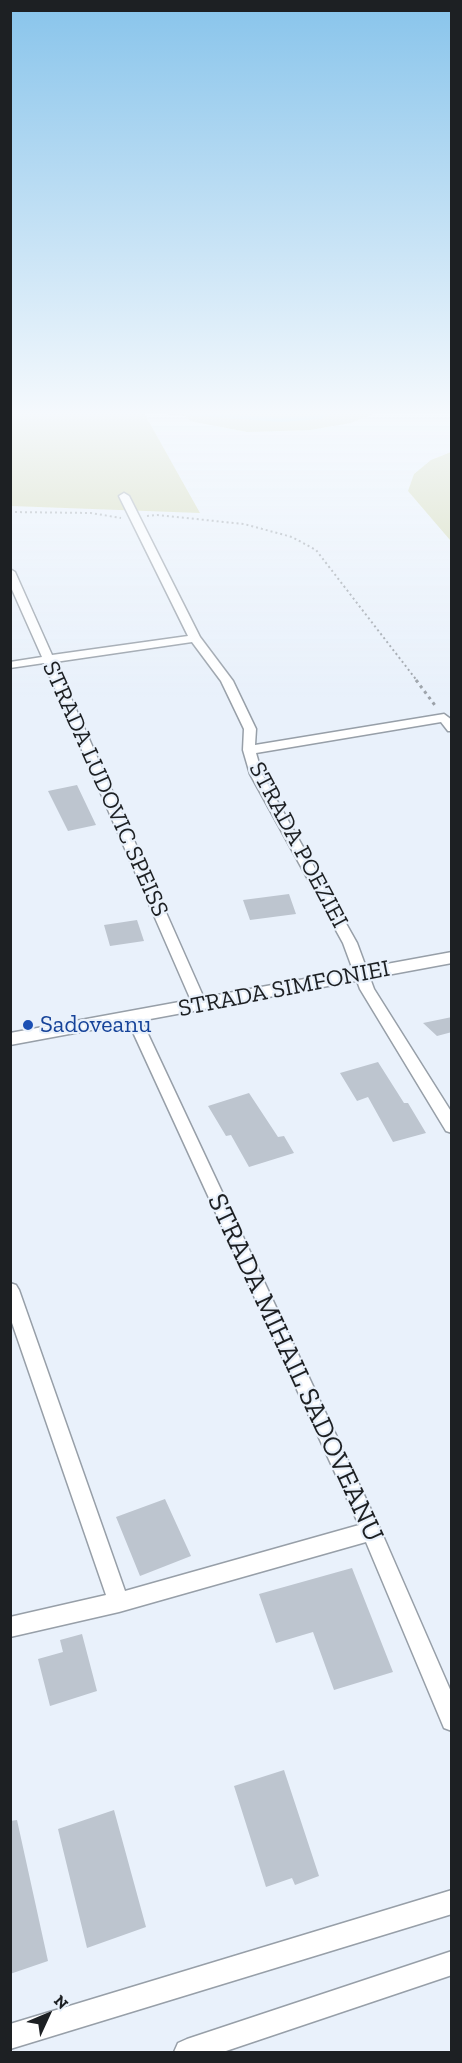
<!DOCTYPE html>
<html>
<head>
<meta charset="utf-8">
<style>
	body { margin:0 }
	#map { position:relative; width:462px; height:2063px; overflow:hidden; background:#e9f1fb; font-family:"Zilla Slab",serif }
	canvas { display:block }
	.frame { position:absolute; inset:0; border:12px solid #1d2023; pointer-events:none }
	.north { position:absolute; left:18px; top:1985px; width:60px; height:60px; -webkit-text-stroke:4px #e9f1fb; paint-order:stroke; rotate:46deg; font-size:16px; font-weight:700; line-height:24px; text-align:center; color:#1d2023 }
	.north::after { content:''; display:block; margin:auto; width:21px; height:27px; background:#1d2023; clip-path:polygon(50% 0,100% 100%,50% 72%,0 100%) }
</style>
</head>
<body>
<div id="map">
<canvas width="462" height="2063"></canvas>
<div class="frame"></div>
<div class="north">N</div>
</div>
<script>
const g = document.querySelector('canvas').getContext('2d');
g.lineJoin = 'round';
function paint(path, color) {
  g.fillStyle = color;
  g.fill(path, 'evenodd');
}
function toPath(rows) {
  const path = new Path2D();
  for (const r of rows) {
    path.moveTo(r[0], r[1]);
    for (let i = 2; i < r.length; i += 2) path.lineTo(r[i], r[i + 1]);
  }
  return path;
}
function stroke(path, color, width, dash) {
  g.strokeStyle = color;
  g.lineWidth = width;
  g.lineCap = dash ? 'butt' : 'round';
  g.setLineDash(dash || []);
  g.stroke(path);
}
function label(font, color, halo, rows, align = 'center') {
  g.font = font + ' "Zilla Slab",serif';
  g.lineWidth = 4.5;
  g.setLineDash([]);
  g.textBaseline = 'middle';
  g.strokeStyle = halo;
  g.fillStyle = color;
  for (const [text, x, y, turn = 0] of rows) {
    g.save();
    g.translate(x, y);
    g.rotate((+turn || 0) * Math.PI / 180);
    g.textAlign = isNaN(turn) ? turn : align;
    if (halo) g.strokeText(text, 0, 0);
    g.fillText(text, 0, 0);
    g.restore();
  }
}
paint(toPath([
	[10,413,144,413,200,513,11,506],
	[152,413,375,413,351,423,310,430,247,432,190,421,186,416],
	[451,452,452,540,450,540,408,491,414,474,431,460]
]), '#d3d8af');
stroke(toPath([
	[187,413,281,420,320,417,328,413],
	[452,486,452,491]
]), '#98ddef', 4);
paint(toPath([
	[77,785,96,825,68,831,48,791],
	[289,894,296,914,250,920,243,900],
	[137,920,144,941,110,946,104,925],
	[452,1017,452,1032,437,1036,423,1023],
	[378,1062,404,1103,408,1103,426,1133,393,1142,368,1097,357,1101,340,1073],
	[249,1093,278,1137,284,1136,294,1153,249,1167,231,1135,226,1136,208,1106],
	[165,1499,191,1556,140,1576,116,1517],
	[352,1568,393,1672,334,1690,313,1632,276,1643,259,1594],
	[82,1634,97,1691,50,1706,38,1659,63,1652,60,1640],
	[284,1770,319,1876,295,1885,292,1878,266,1887,234,1786],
	[114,1810,146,1927,87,1948,58,1829],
	[17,1820,48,1961,10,1974,10,1821]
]), '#bdc5cf');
const minor = toPath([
	[124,493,129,496,200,637,233,681,256,729,255,745,444,714,452,720,452,731,448,731,441,722,256,753,262,774,357,943,374,989,452,1113,452,1133,446,1131,360,989,343,943,250,774,243,750,244,729,221,681,192,642,55,662,207,1005,200,1010,193,1005,44,663,10,668,10,662,42,657,10,585,10,569,15,572,52,655,188,636,119,496,124,493],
	[133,1012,140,1017,381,1531,452,1694,452,1731,444,1728,366,1542,119,1612,10,1637,10,1617,106,1595,10,1317,10,1283,16,1285,19,1290,125,1591,359,1525,126,1017,133,1012],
	[452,1890,452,1914,10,2049,10,2024,452,1890],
	[452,1951,452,1975,223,2052,174,2052,178,2043,187,2039,452,1951]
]);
const tertiary = toPath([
	[452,952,452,963,10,1045,10,1033,452,952]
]);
stroke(minor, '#979fa8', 3);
stroke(tertiary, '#979fa8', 3);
stroke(toPath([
	[10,512,91,513,121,518],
	[147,516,157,515,244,524,292,537,316,550,418,682]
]), '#9ba1a8', 2, [2, 3]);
stroke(toPath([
	[416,680,437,708]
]), '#9ba1a8', 3, [3, 4]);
paint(minor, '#fff');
paint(tertiary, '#fff');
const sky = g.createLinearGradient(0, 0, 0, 701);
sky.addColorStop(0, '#88c4eb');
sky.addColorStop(0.59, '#f5f9fd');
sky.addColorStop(1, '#f5f9fd00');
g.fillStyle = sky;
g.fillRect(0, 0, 462, 701);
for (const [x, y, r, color] of [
	[28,1025,6,"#1a4fb4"]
]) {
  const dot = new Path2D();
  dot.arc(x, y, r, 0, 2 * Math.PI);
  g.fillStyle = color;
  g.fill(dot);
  stroke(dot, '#e9f1fb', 2);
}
label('24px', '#1d2023', '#e9f1fb', [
	["STRADA LUDOVIC SPEISS",105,789,66],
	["STRADA POEZIEI",298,845,62],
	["STRADA SIMFONIEI",284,989,-11]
]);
label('24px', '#164399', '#e9f1fb', [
	["Sadoveanu",40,1025]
], 'left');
label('28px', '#1d2023', '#e9f1fb', [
	["STRADA MIHAIL SADOVEANU",295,1368,65]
]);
</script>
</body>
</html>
